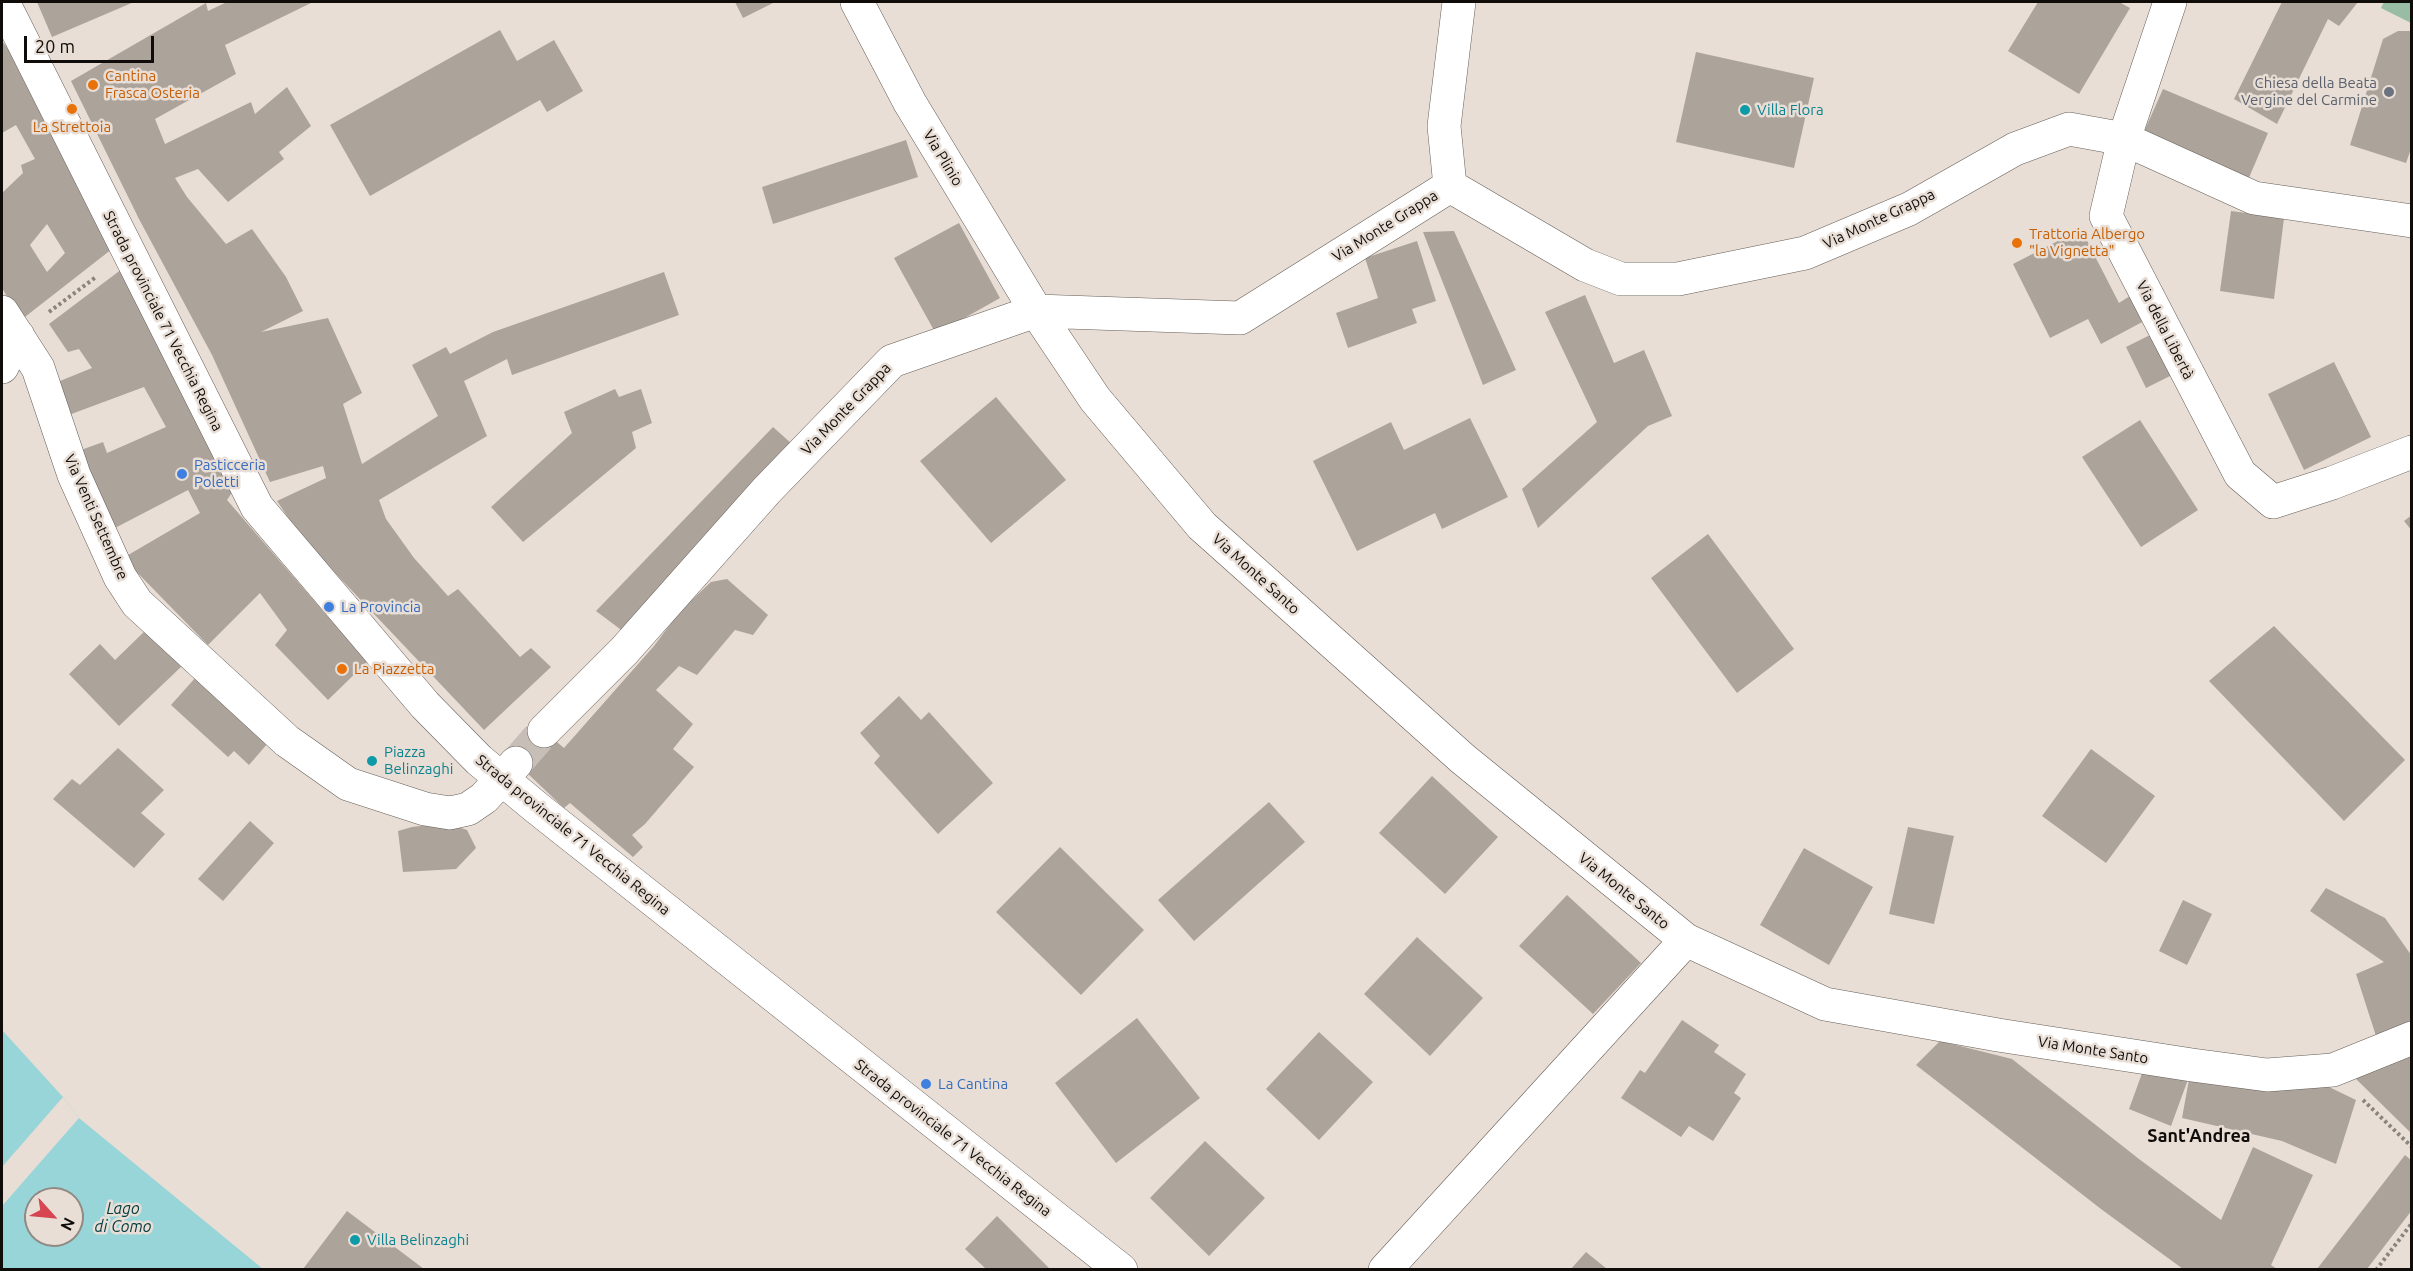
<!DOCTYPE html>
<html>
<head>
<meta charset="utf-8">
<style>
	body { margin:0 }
	#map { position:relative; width:2413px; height:1271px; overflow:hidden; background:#e8ded6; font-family:Ubuntu,sans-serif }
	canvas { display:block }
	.frame { position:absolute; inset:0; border:3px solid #0f0c09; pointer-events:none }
	.north { position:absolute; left:24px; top:1187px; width:60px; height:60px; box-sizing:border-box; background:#e8ded6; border:2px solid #918a84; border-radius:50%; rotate:117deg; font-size:16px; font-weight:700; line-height:24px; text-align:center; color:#0f0c09 }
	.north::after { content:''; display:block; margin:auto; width:21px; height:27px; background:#d64551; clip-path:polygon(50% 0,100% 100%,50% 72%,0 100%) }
	.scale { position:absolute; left:24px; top:36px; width:130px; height:27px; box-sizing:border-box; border:3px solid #0f0c09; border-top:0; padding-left:8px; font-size:18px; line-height:21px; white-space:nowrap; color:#0f0c09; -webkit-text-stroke:4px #e8ded6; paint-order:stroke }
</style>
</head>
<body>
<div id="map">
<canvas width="2413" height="1271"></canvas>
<div class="frame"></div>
<div class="north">N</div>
<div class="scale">20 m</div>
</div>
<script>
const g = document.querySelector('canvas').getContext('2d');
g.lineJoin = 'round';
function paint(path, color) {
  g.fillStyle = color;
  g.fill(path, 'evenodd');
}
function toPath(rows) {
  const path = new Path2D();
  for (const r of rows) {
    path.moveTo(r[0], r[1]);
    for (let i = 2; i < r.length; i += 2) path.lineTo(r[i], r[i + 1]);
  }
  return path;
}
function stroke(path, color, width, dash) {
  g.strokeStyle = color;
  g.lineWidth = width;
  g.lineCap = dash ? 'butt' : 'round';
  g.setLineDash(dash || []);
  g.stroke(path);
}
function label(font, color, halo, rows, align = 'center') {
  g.font = font + ' Ubuntu,sans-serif';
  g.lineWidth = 5;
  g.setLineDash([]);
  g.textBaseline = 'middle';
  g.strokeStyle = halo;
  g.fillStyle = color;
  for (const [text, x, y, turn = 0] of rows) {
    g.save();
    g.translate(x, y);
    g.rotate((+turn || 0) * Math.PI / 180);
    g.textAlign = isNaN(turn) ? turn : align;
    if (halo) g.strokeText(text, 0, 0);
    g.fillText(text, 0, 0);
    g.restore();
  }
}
paint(toPath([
	[2384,2,2411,2,2411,23,2381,8]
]), '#99bca4');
paint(toPath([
	[2,1030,63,1097,79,1118,263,1269,2,1269],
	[36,1199,72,1199,72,1235,36,1235]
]), '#98d5d8');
paint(toPath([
	[63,1097,79,1118,2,1206,2,1167]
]), '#e8ded6');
paint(toPath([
	[37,2,134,2,52,37],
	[227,2,313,2,225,45,236,74,155,119,165,144,251,102,255,114,287,87,311,126,279,152,284,159,228,202,198,169,175,178,187,197,226,244,252,229,286,277,303,311,261,332,328,318,362,393,343,404,362,464,438,416,412,365,446,347,450,354,493,332,664,272,679,315,512,375,507,359,464,381,487,436,379,500,386,519,414,558,448,596,458,589,520,657,531,648,551,667,484,730,301,537,277,501,326,478,323,466,270,482,212,355,139,219,71,81,206,3,208,11],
	[735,2,775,2,743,18],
	[2038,2,2119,2,2130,8,2079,94,2008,51],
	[2282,2,2358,2,2339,26,2328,19,2277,124,2234,99],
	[500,30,517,61,554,40,583,91,547,112,540,100,370,196,330,125],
	[2398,31,2412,31,2412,146,2406,163,2350,145,2383,39],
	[2,41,24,70,112,249,21,320,2,288,2,193,23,173,21,165,35,159,16,125,2,133],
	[47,224,65,253,47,272,30,245],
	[1696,52,1814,78,1794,168,1676,142],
	[2163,89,2268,133,2248,180,2143,134],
	[906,140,918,177,773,224,762,187],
	[2231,211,2284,218,2274,299,2220,291],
	[959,223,1000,298,936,334,894,258],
	[2081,229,2119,303,2133,294,2146,320,2101,344,2088,319,2050,338,2013,264],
	[1454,231,1516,370,1483,385,1423,232],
	[1417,241,1436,301,1412,309,1417,323,1348,348,1336,313,1378,298,1365,258],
	[122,269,233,491,227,500,367,662,328,700,275,645,287,630,260,593,208,645,123,558,200,513,188,490,113,529,81,450,103,442,107,453,166,427,144,387,66,416,55,383,92,368,79,349,68,352,49,324],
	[1585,295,1614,363,1644,350,1672,416,1648,426,1538,528,1522,489,1597,422,1545,312],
	[2154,333,2174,374,2146,388,2126,347],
	[2334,362,2371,437,2304,470,2268,394],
	[615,389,619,397,641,389,652,423,632,432,636,448,523,542,491,507,572,433,564,412],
	[996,397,1066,480,991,543,920,461],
	[1470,418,1508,497,1442,529,1435,513,1357,551,1313,461,1391,422,1404,450],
	[2140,420,2198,510,2141,547,2082,457],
	[773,427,792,444,624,632,596,611],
	[2412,515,2412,531,2404,521],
	[1708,534,1794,649,1737,693,1651,578],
	[727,579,768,615,753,635,735,630,697,675,679,666,656,690,693,724,673,749,694,767,645,824,632,835,643,847,633,857,570,803,564,808,506,753,533,722,564,748,654,646,681,610,711,582],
	[2274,626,2405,760,2344,821,2209,681],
	[147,629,182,666,119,726,69,674,100,644,115,660],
	[196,677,268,743,249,765,234,751,228,757,171,705],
	[899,696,921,720,929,712,993,783,938,834,874,763,880,756,860,733],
	[118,748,164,790,141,813,165,834,134,868,53,799,72,779,80,785],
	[2091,749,2155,796,2106,863,2042,816],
	[1432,776,1498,837,1445,894,1379,833],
	[1269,802,1305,842,1194,941,1158,900],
	[250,821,274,843,223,901,198,879],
	[446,823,467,830,476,848,456,869,403,872,398,831,412,827],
	[1908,827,1954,836,1934,924,1889,914],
	[1060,847,1144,930,1081,995,996,912],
	[1804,848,1873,887,1829,965,1760,925],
	[2326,888,2385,918,2409,952,2412,956,2412,1028,2377,1039,2356,974,2384,962,2310,911],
	[1567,895,1641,963,1593,1014,1519,946],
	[2183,900,2212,914,2187,965,2159,951],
	[1417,937,1483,998,1430,1056,1364,994],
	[1137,1018,1200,1098,1116,1163,1055,1083],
	[1682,1020,1719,1045,1714,1052,1746,1074,1734,1093,1741,1098,1713,1141,1689,1126,1681,1137,1621,1098,1640,1070,1645,1073],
	[1319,1032,1373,1082,1319,1140,1266,1089],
	[1940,1041,2012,1059,2139,1159,2221,1220,2253,1147,2313,1175,2271,1265,2277,1269,2183,1269,2101,1209,1916,1065],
	[2412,1054,2412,1134,2355,1078],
	[2144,1068,2190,1074,2171,1126,2129,1109],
	[2190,1074,2327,1086,2356,1100,2336,1164,2282,1141,2182,1118],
	[1205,1141,1265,1198,1209,1256,1150,1198],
	[2405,1155,2412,1161,2412,1210,2367,1269,2317,1269],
	[347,1211,424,1269,303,1269],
	[997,1216,1050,1269,986,1269,965,1249],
	[1586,1252,1607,1269,1571,1269]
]), '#aca39b');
stroke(toPath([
	[517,762,544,731]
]), '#c7beb7', 33, [33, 16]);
const minor = toPath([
	[3,2,257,507,425,705,479,760,537,808,1121,1270],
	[857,2,910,103,1036,311,1095,399,1202,526,1463,759,1686,940,1825,1004,1998,1035,2192,1065,2267,1075,2333,1070,2412,1038],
	[2170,2,2124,139,2106,216,2240,474,2273,502,2332,483,2412,452],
	[1450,186,1585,265,1621,279,1678,279,1805,253,1909,209,2015,149,2069,129,2124,139,2254,198,2412,221],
	[1450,186,1444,126,1459,2],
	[2,312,38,368,74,475,120,577,137,603,287,741,348,784,425,809,450,813,468,809,484,798,516,763],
	[2,367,18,336],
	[544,731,624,651,767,490,892,361,1036,311,1240,318,1450,186],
	[1385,1270,1686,940]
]);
stroke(minor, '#665e57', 34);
stroke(toPath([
	[49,312,96,277],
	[2363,1100,2412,1147],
	[2376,1270,2412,1223]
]), '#8b847e', 4, [3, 3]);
stroke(minor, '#fff', 33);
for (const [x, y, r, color] of [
	[93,85,6,"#e8710a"],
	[2389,92,6,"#6b7280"],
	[72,109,6,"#e8710a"],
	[1745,110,6,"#0f9aa8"],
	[2017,243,6,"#e8710a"],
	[182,474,6,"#3f7fe0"],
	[329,607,6,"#3f7fe0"],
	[342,669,6,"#e8710a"],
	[372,761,6,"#0f9aa8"],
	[926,1084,6,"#3f7fe0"],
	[355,1240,6,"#0f9aa8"]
]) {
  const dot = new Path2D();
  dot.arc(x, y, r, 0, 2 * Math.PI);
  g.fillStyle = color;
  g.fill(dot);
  stroke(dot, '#e8ded6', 2);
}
label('15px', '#c56008', '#e8ded6', [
	["Cantina",105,76],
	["Frasca Osteria",105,93],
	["La Strettoia",72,127,"center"],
	["Trattoria Albergo",2029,234],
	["\"la Vignetta\"",2029,251],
	["La Piazzetta",354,669]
], 'left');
label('15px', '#5b616d', '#e8ded6', [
	["Chiesa della Beata",2377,83],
	["Vergine del Carmine",2377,100]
], 'right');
label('15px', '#0d838f', '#e8ded6', [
	["Villa Flora",1757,110],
	["Piazza",384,752],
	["Belinzaghi",384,769],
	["Villa Belinzaghi",367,1240]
], 'left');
label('15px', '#0f0c09', '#e8ded6', [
	["Via Plinio",943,158,59],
	["Via Monte Grappa",1879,219,-25],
	["Via Monte Grappa",1385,226,-32],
	["Strada provinciale 71 Vecchia Regina",163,321,63],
	["Via della Libertà",2165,330,63],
	["Via Monte Grappa",846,409,-46],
	["Via Venti Settembre",96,517,66],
	["Via Monte Santo",1256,574,42],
	["Strada provinciale 71 Vecchia Regina",573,835,39],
	["Via Monte Santo",1624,891,39],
	["Via Monte Santo",2093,1050,9],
	["Strada provinciale 71 Vecchia Regina",953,1138,38]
]);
label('15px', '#366cbe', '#e8ded6', [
	["Pasticceria",194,465],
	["Poletti",194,482],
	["La Provincia",341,607],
	["La Cantina",938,1084]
], 'left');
label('italic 16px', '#003c40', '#e8ded6', [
	["Lago",123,1209],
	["di Como",123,1227]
]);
label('bold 18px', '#0f0c09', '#e8ded6', [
	["Sant'Andrea",2199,1136]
]);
</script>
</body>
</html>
